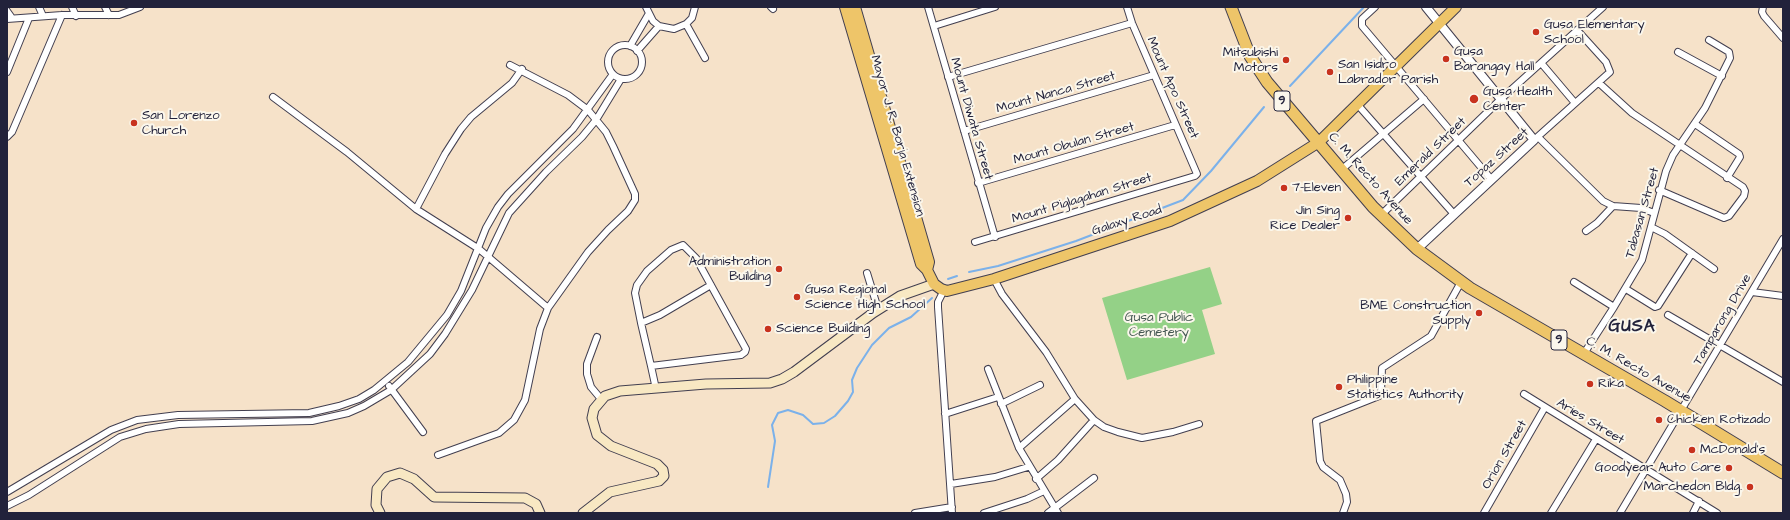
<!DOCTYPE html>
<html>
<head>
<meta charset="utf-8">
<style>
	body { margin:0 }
	#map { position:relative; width:1790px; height:520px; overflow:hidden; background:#f6e2c9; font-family:"Architects Daughter",sans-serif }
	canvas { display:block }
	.frame { position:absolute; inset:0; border:8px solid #22223b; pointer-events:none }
</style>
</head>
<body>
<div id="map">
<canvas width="1790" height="520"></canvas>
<div class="frame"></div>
</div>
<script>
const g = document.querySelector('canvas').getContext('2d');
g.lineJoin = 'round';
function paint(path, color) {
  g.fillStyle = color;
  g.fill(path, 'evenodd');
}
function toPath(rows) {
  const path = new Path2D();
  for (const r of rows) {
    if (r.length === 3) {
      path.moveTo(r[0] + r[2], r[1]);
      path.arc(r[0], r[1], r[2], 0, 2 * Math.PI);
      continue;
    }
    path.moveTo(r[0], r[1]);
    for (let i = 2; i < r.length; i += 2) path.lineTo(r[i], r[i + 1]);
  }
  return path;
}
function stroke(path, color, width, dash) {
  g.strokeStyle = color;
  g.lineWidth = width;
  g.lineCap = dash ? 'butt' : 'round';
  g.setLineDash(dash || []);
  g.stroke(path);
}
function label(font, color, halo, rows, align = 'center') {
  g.font = font + ' "Architects Daughter",sans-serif';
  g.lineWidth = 4;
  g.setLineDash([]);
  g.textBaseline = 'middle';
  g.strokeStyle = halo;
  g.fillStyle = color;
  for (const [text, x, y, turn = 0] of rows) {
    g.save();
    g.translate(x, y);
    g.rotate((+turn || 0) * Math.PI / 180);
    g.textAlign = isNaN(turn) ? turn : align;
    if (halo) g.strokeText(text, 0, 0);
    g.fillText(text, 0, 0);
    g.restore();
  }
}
paint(toPath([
	[1210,267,1222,304,1202,310,1215,354,1127,380,1102,298]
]), '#94d187');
stroke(toPath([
	[1290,86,1364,7],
	[969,272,998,266,1076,241,1183,200,1211,171,1264,107],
	[948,279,957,276],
	[768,487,775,441,772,425,778,413,788,410,803,415,813,424,824,423,835,416,848,401,853,392,852,380,857,368,872,345,889,328,911,317,932,298]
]), '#7bb1ea', 2);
const minor = toPath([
	[39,7,43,16],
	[72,7,76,16],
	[105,7,109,15],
	[646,7,653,21,659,26,674,29,686,24,692,18,695,7],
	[771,7,773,9],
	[928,7,995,237],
	[1375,7,1362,19,1362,26,1491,179],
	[1763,7,1762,12,1764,16,1783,38],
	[7,11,12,18],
	[7,19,62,15,119,15,140,7],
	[686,24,705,58],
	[934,26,995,7],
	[625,62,17],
	[630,46,648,15],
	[637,51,659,26],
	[1678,52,1722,76],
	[1542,64,1575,103],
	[7,72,29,18],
	[948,77,1132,23],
	[1599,83,1632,113,1743,187,1745,191,1744,196,1729,216,1724,218,1659,190],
	[273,97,347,152,416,209,479,249,548,308],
	[1357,104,1453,213],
	[1695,124,1739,154,1740,157,1727,178],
	[964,131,1154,75],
	[7,137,12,132,62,15],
	[1538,137,1603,201,1613,206,1641,208,1654,213],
	[1534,140,1610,72,1606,62,1577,30],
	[1341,170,1424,99],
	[978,183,1175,125],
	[416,209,445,154,461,129,471,117,512,83,522,69],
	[1381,215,1502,98,1603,7],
	[1651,227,1665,234,1714,269],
	[1586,231,1597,223,1613,206],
	[975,242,1195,176,1197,174,1132,23,1127,7],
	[867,273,878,309],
	[994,279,1002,294,1046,352,1075,399,1094,420,1058,460,1036,479],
	[1574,282,1614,307],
	[1626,289,1655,307,1658,306,1692,253],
	[944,290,938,302,938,307,952,513],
	[1752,292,1783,296],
	[1668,315,1783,382],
	[641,323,660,315,711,285],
	[597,337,587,364,587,374,591,387,601,399],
	[1583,355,1614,307,1642,260,1666,171,1673,155,1705,108,1730,58,1729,52,1709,40],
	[651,366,741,355,745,352,746,349,696,258,683,245,671,250,647,271,637,285,635,293,641,323,651,366,656,389],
	[988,369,1019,448,1058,513],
	[389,386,423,432],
	[1524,394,1717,513],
	[1001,404,1040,385],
	[945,414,998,397],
	[1094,420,1104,427,1118,432,1142,438,1173,432,1199,424],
	[1019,448,1075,399],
	[438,455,499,433,514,420,525,400,540,329,548,308,588,252,608,230,628,211,635,200,635,194,613,146,606,132,588,110,568,95,510,65],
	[951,484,995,477,1028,467],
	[7,492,111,430,137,420,178,415,309,413,339,406,359,399,374,390,408,362,447,315,461,291,486,228,498,207,508,194,573,129,613,74],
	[7,506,29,495,120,437,146,429,179,424,312,421,348,413,364,406,391,390,430,354,445,334,472,290,509,213,546,172,582,137,596,120,621,79],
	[915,513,952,507],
	[984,513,1027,499,1044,491],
	[1048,513,1094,478],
	[1343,513,1347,502,1346,494,1340,480,1323,467,1320,461,1316,421,1379,396,1381,392,1382,368,1431,336,1461,282],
	[1484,513,1545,407],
	[1551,513,1596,439],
	[1620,513,1783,239],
	[1693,513,1699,501]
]);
const tertiary = toPath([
	[1417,249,1534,140,1426,7]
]);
const secondary = toPath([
	[380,513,376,505,377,489,387,477,400,473,414,479,434,497,525,498,536,504,540,513],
	[583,513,610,492,659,481,664,476,663,470,657,464,611,446,597,435,592,418,594,409,605,396,620,391,706,384,770,383,782,379,794,372,873,313,900,296,934,284]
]);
const primary = toPath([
	[845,7,921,264,927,270,934,284,941,289,947,291,994,279,1170,221,1257,181,1319,142,1456,7],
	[855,7,929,262,927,270]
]);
const trunk = toPath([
	[1231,7,1250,56,1267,82,1373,207,1417,249,1470,288,1665,401,1783,473]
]);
stroke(minor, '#423f50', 8);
stroke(tertiary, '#423f50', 10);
stroke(secondary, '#423f50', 11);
stroke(primary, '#423f50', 12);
stroke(trunk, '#423f50', 13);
stroke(minor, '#fff', 6);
stroke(tertiary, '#fff', 8);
stroke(secondary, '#f8e8c3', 9);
stroke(primary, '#eec569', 10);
stroke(trunk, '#eec569', 11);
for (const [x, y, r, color] of [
	[1536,32,4,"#c8321e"],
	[1446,59,4,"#c8321e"],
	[1286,60,4,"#c8321e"],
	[1330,72,4,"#c8321e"],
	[1474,99,5,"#c8321e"],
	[134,123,4,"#c8321e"],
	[1284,188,4,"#c8321e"],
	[1348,218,4,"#c8321e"],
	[779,269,4,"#c8321e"],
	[797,297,4,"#c8321e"],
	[1479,313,4,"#c8321e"],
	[768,329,4,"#c8321e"],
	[1590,384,4,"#c8321e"],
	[1339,387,4,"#c8321e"],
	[1659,420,4,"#c8321e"],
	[1692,450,4,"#c8321e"],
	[1729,468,4,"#c8321e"],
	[1750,487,4,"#c8321e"]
]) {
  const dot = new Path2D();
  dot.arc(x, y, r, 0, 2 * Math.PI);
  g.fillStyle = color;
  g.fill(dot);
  stroke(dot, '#fbf7ec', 1.5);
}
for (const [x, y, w] of [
	[1282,101,16],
	[1559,340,16]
]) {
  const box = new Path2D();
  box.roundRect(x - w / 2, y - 10, w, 20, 3);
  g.fillStyle = '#fbf7ec';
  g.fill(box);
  stroke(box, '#22223b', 1);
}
label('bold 12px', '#22223b', null, [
	["9",1282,101],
	["9",1559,340]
]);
label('13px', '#22223b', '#fbf7ec', [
	["Gusa Elementary",1544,25],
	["School",1544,40],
	["Gusa",1454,52],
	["Barangay Hall",1454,67],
	["Mitsubishi",1278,53,"right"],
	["Motors",1278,68,"right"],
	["San Isidro",1338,65],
	["Labrador Parish",1338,80],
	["Gusa Health",1483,92],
	["Center",1483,107],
	["San Lorenzo",142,116],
	["Church",142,131],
	["7-Eleven",1292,188],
	["Jin Sing",1340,211,"right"],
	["Rice Dealer",1340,226,"right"],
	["Administration",771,262,"right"],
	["Building",771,277,"right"],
	["Gusa Regional",805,290],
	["Science High School",805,305],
	["BME Construction",1471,306,"right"],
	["Supply",1471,321,"right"],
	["Science Building",776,329],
	["Philippine",1347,380],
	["Statistics Authority",1347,395],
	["Rika",1598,384],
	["Chicken Rotizado",1667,420],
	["McDonald's",1700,450],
	["Goodyear Auto Care",1721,468,"right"],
	["Marchedon Bldg.",1742,487,"right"]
], 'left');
label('13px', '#22223b', '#fbf7ec', [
	["Mount Apo Street",1172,88,66],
	["Mount Nanca Street",1056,93,-16],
	["Mount Diwata Street",971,119,74],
	["Mayor J. R. Borja Extension",897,136,74],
	["Mount Obulan Street",1074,144,-16],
	["Emerald Street",1431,152,-44],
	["Topaz Street",1497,158,-42],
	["C. M. Recto Avenue",1370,179,48],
	["Mount Piglagahan Street",1082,199,-17],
	["Tabasan Street",1643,213,-74],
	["Galaxy Road",1127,221,-18],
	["Tamparong Drive",1723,320,-60],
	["C. M. Recto Avenue",1638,370,30],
	["Aries Street",1590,422,31],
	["Orion Street",1505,455,-60]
]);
label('13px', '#445752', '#fbf7ec', [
	["Gusa Public",1159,318],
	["Cemetery",1159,333]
]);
g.letterSpacing = '1px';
label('bold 17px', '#22223b', '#fbf7ec', [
	["GUSA",1632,327]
]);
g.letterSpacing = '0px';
</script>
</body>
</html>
